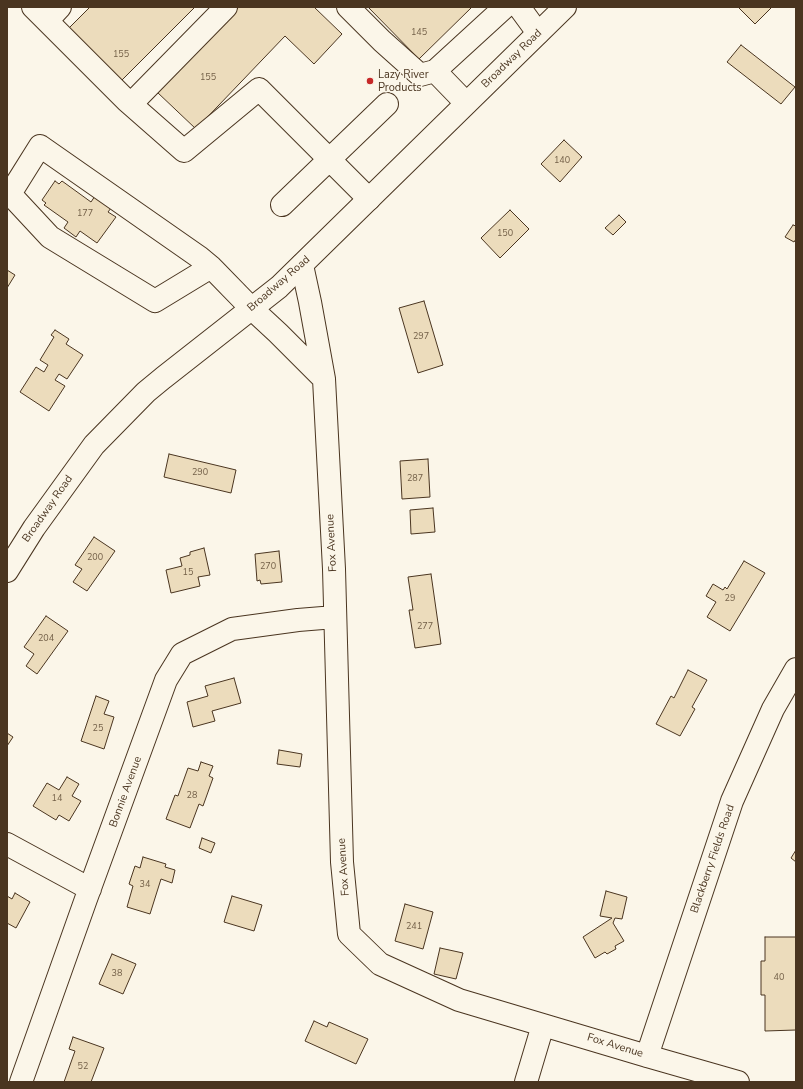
<!DOCTYPE html>
<html>
<head>
<meta charset="utf-8">
<style>
	body { margin:0 }
	#map { position:relative; width:803px; height:1089px; overflow:hidden; background:#fbf6e9; font-family:"Nunito Sans",sans-serif }
	canvas { display:block }
	.frame { position:absolute; inset:0; border:8px solid #4a3520; pointer-events:none }
</style>
</head>
<body>
<div id="map">
<canvas width="803" height="1089"></canvas>
<div class="frame"></div>
</div>
<script>
const g = document.querySelector('canvas').getContext('2d');
g.lineJoin = 'round';
function paint(path, color) {
  g.fillStyle = color;
  g.fill(path, 'evenodd');
}
function toPath(rows) {
  const path = new Path2D();
  for (const r of rows) {
    path.moveTo(r[0], r[1]);
    for (let i = 2; i < r.length; i += 2) path.lineTo(r[i], r[i + 1]);
  }
  return path;
}
function stroke(path, color, width, dash) {
  g.strokeStyle = color;
  g.lineWidth = width;
  g.lineCap = dash ? 'butt' : 'round';
  g.setLineDash(dash || []);
  g.stroke(path);
}
function label(font, color, halo, rows, align = 'center') {
  g.font = font + ' "Nunito Sans",sans-serif';
  g.lineWidth = 3;
  g.setLineDash([]);
  g.textBaseline = 'middle';
  g.strokeStyle = halo;
  g.fillStyle = color;
  for (const [text, x, y, turn = 0] of rows) {
    g.save();
    g.translate(x, y);
    g.rotate((+turn || 0) * Math.PI / 180);
    g.textAlign = isNaN(turn) ? turn : align;
    if (halo) g.strokeText(text, 0, 0);
    g.fillText(text, 0, 0);
    g.restore();
  }
}
const building = toPath([
	[90,7,195,7,121,81,68,29,90,7],
	[239,7,314,7,342,34,314,64,285,36,196,129,157,92,239,7],
	[368,7,472,7,419,59,368,7],
	[738,7,772,7,755,24,738,7],
	[741,45,795,87,781,104,727,62,741,45],
	[564,140,582,157,560,182,541,164,564,140],
	[55,181,59,184,62,181,91,202,95,196,111,208,108,212,116,217,97,243,80,231,76,237,64,228,68,222,44,205,46,203,42,200,55,181],
	[510,210,529,229,500,258,481,238,510,210],
	[619,215,626,222,613,235,605,228,619,215],
	[793,225,796,226,796,239,794,242,785,237,793,225],
	[7,270,15,275,7,288,7,270],
	[424,301,443,365,418,373,399,308,424,301],
	[55,330,69,339,66,344,83,355,67,379,59,374,55,380,65,386,49,411,20,392,36,367,44,372,48,365,40,360,54,337,51,335,55,330],
	[169,454,236,470,231,493,164,477,169,454],
	[428,459,430,497,402,499,400,461,428,459],
	[433,508,435,532,411,534,410,510,433,508],
	[94,537,115,551,87,591,73,582,82,569,75,565,94,537],
	[204,548,210,575,198,577,200,586,171,593,166,570,182,566,180,558,190,555,190,552,204,548],
	[279,551,282,582,261,584,260,580,257,581,255,554,279,551],
	[744,561,765,573,730,631,707,617,716,602,706,596,713,584,723,590,725,587,727,589,744,561],
	[431,574,441,644,415,648,409,610,413,610,408,577,431,574],
	[46,616,68,631,37,674,26,666,34,654,24,647,46,616],
	[688,670,707,680,692,707,695,709,680,736,656,724,671,696,674,698,688,670],
	[234,678,241,703,212,711,215,721,193,727,187,702,208,696,205,686,234,678],
	[96,696,109,701,104,714,114,717,104,749,81,741,96,696],
	[7,733,13,737,7,746,7,733],
	[279,750,302,754,300,767,277,764,279,750],
	[201,762,213,766,209,776,213,778,203,806,199,804,190,828,166,819,175,795,178,796,188,768,198,771,201,762],
	[67,777,79,784,72,796,81,801,69,821,59,815,56,820,33,806,47,783,59,790,67,777],
	[202,838,215,843,211,853,199,848,202,838],
	[796,850,796,862,791,858,796,850],
	[143,857,166,864,165,867,175,870,172,883,161,879,150,914,127,907,133,886,129,884,135,866,140,868,143,857],
	[606,891,627,897,622,919,615,918,613,923,624,941,615,946,616,949,607,954,605,952,595,958,583,937,612,918,600,916,606,891],
	[15,893,30,902,16,928,7,923,7,896,12,899,15,893],
	[232,896,262,905,254,931,224,922,232,896],
	[405,904,433,912,423,949,395,941,405,904],
	[765,937,796,937,796,1030,765,1031,765,995,761,995,761,961,765,961,765,937],
	[440,948,463,953,456,979,434,974,440,948],
	[112,954,136,964,123,994,99,984,112,954],
	[314,1021,327,1027,329,1022,368,1039,356,1064,305,1041,314,1021],
	[73,1037,104,1048,91,1082,64,1082,75,1051,69,1049,73,1037]
]);
paint(building, '#ecdcbc');
stroke(building, '#4a3520', 1);
const minor = toPath([
	[33,7,127,101,184,151,259,89,369,199],
	[348,7,382,41,420,75,435,71],
	[519,7,538,33],
	[47,21,60,7],
	[466,103,435,71,505,7],
	[131,104,226,7],
	[282,205,387,104],
	[302,265,310,302,324,379,334,569,342,862,349,934,380,964,459,1000,647,1056,738,1082],
	[211,267,155,301,50,237,10,194,40,146,199,257,211,267,214,270,251,308,278,333,324,379],
	[7,844,90,889],
	[647,1056,732,801,773,709,796,669],
	[21,1082,86,899,166,680,182,654,232,629,298,620,335,617],
	[526,1082,543,1025]
]);
const major = toPath([
	[7,571,34,528,94,445,146,392,163,378,279,287,565,7]
]);
stroke(minor, '#4a3520', 24);
stroke(major, '#4a3520', 24);
stroke(minor, '#fbf6e9', 22);
stroke(major, '#fbf6e9', 22);
for (const [x, y, r, color] of [
	[370,81,4,"#c62828"]
]) {
  const dot = new Path2D();
  dot.arc(x, y, r, 0, 2 * Math.PI);
  g.fillStyle = color;
  g.fill(dot);
  stroke(dot, '#fbf6e9', 1.5);
}
label('9px', '#725f47', null, [
	["145",419,33],
	["155",121,55],
	["155",208,78],
	["140",562,161],
	["177",85,214],
	["150",505,234],
	["297",421,337],
	["290",200,473],
	["287",415,479],
	["200",95,558],
	["270",268,567],
	["15",188,573],
	["29",730,599],
	["277",425,627],
	["204",46,639],
	["25",98,729],
	["28",192,796],
	["14",57,799],
	["34",145,885],
	["241",414,927],
	["38",117,974],
	["40",779,978],
	["52",83,1067]
]);
label('11px', '#4a3520', '#fbf6e9', [
	["Broadway Road",512,59,-44],
	["Broadway Road",279,284,-41],
	["Broadway Road",48,509,-55],
	["Fox Avenue",332,543,-93],
	["Bonnie Avenue",126,792,-70],
	["Blackberry Fields Road",713,859,-71],
	["Fox Avenue",344,867,-94],
	["Fox Avenue",615,1046,17]
]);
label('11px', '#4a3520', '#fbf6e9', [
	["Lazy River",378,75],
	["Products",378,88]
], 'left');
</script>
</body>
</html>
